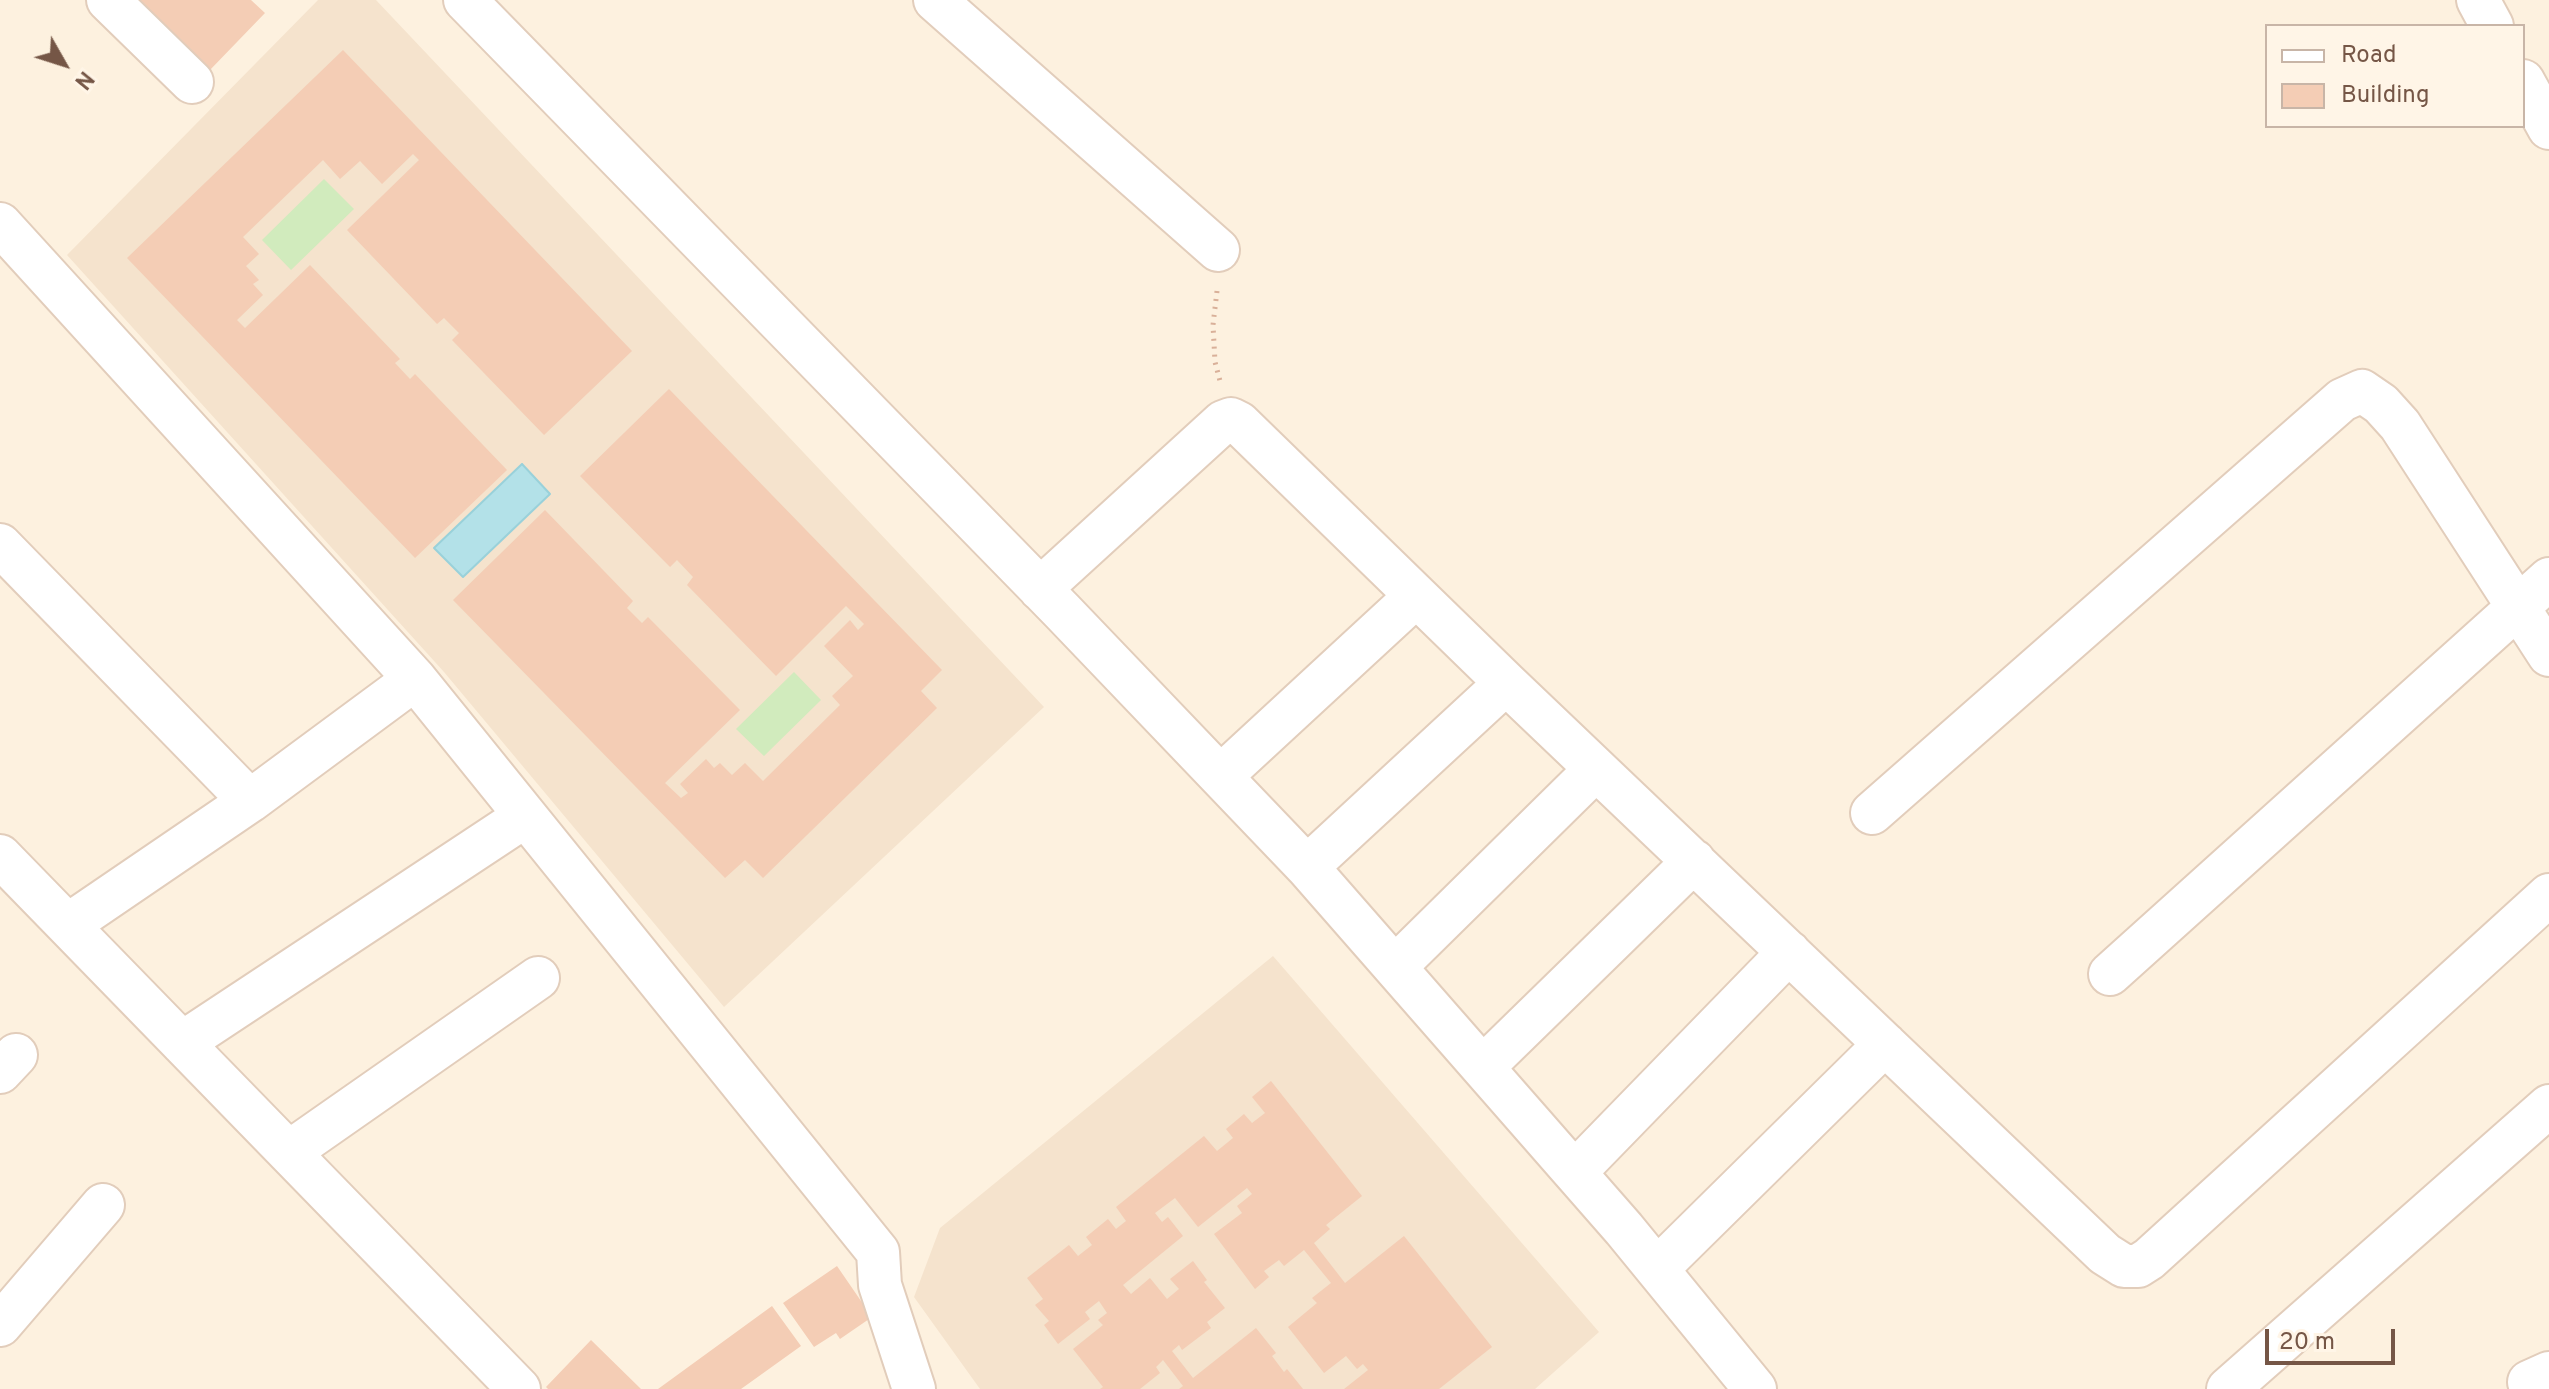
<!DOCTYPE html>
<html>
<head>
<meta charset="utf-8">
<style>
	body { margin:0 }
	#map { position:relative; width:2549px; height:1389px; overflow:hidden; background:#fdf1df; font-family:Overpass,sans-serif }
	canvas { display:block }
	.legend { position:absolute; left:2265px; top:24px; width:260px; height:104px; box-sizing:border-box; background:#fff5e7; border:2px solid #c8b5a7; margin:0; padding:10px 14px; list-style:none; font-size:24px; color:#755646 }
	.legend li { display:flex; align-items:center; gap:16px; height:40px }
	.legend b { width:40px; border:2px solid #c8b5a7 }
	.north { position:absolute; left:24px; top:24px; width:80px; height:80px; -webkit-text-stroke:6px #fff5e7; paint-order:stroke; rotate:129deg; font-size:22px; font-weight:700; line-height:32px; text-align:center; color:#755646 }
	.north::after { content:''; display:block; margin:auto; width:28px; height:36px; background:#755646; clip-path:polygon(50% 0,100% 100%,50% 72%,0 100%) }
	.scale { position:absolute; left:2265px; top:1329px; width:130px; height:36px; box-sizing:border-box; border:4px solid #755646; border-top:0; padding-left:10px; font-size:24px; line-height:28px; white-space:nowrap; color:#755646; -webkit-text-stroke:6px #fff5e7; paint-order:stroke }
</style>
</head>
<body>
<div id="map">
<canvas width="2549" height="1389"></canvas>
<ul class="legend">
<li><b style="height:10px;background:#fff"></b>Road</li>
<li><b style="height:22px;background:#f4cdb5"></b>Building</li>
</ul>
<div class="north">N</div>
<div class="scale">20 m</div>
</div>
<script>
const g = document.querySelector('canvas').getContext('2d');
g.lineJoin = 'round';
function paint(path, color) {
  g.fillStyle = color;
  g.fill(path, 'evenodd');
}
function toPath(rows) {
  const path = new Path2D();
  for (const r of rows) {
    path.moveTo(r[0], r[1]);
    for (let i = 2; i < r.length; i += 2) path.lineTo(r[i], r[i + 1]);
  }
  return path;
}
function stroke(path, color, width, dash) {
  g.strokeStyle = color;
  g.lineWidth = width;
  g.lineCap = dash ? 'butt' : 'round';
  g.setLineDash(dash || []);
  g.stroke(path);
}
paint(toPath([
	[318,0,376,0,1044,707,724,1007,444,672,67,255],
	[1273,956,1599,1332,1535,1389,980,1389,914,1297,940,1228]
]), '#f5e3cd');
paint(toPath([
	[324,179,354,209,291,270,262,240],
	[794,672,821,700,764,756,736,729]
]), '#d1ebbd');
const water = toPath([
	[522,464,550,494,463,577,434,548,522,464]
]);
paint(water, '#b3e1e8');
stroke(water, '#99d1da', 2);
paint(toPath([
	[134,0,251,0,265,13,209,71],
	[343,50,632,351,544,435,452,340,459,333,444,318,437,324,347,230,419,160,413,154,382,184,360,161,340,179,323,160,243,237,259,254,246,266,259,280,253,284,263,295,237,320,245,328,310,265,400,359,395,363,410,379,415,374,507,470,415,558,127,258],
	[669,389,942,670,921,691,937,708,763,878,745,860,725,878,453,600,545,510,633,601,627,608,642,623,648,617,740,710,665,783,681,798,688,793,680,784,706,759,714,768,720,763,732,775,745,763,763,781,840,705,832,696,853,676,824,646,850,620,858,630,864,624,846,606,776,676,687,585,693,577,677,560,670,567,580,476],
	[1271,1081,1362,1196,1326,1225,1330,1229,1314,1243,1345,1283,1404,1236,1492,1347,1439,1389,1344,1389,1368,1370,1363,1364,1357,1369,1346,1356,1324,1373,1288,1327,1317,1303,1312,1298,1331,1283,1304,1250,1284,1266,1279,1260,1264,1271,1269,1277,1255,1289,1214,1234,1242,1213,1237,1206,1252,1194,1247,1188,1198,1227,1175,1198,1155,1213,1162,1222,1168,1217,1183,1236,1123,1285,1131,1294,1150,1278,1167,1299,1179,1289,1170,1279,1193,1261,1207,1280,1204,1282,1225,1308,1207,1322,1211,1328,1182,1350,1179,1345,1172,1351,1193,1378,1256,1328,1276,1353,1272,1356,1284,1372,1287,1369,1303,1389,1179,1389,1183,1386,1163,1360,1156,1367,1160,1373,1140,1389,1100,1389,1103,1387,1073,1349,1103,1325,1098,1320,1107,1313,1099,1301,1085,1312,1090,1319,1058,1344,1044,1325,1049,1321,1035,1305,1043,1299,1027,1278,1069,1245,1078,1256,1092,1245,1086,1237,1108,1219,1116,1229,1126,1221,1116,1207,1204,1136,1217,1151,1233,1138,1226,1129,1244,1114,1252,1123,1265,1113,1252,1097],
	[837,1266,872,1317,840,1339,836,1333,814,1347,783,1303],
	[772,1306,801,1346,741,1389,658,1389],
	[591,1340,641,1389,548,1389,546,1387]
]), '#f4cdb5');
const minor = toPath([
	[108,0,192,82],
	[465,0,1062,611,1307,867,1624,1229,1755,1389],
	[935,0,1218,250],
	[2478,0,2492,26],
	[2523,81,2549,128],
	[0,224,415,679,878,1252,880,1285,914,1389],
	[0,545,250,801],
	[1040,589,1223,422,1231,419,1239,423,1506,683,2105,1254,2124,1266,2138,1266,2149,1259,2549,895],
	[1221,776,1416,596],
	[1872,813,2342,400,2362,391,2381,404,2400,425,2549,655],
	[0,856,519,1389],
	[1307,867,1506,683],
	[68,925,250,801,415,679],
	[1396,966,1596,769],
	[2110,974,2549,579],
	[182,1043,524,817],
	[1484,1066,1694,861],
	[0,1072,16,1055],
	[289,1152,538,978],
	[1575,1172,1789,952],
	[1657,1269,1885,1044],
	[0,1325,103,1205],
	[2529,1382,2549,1373],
	[2228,1389,2549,1106]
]);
stroke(minor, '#e2cdbb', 46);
stroke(toPath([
	[1217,291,1213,325,1215,362,1220,381]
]), '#d9b099', 5, [2, 6]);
stroke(minor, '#fff', 42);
</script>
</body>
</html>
